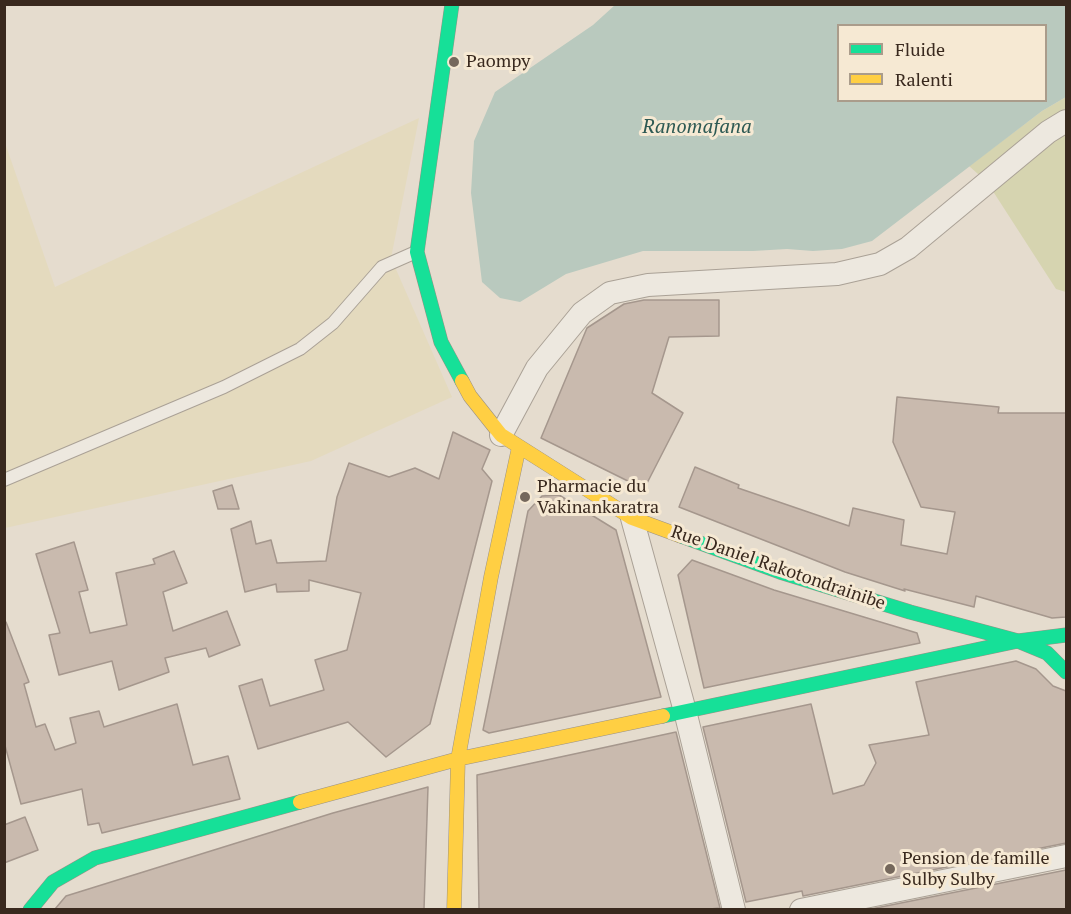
<!DOCTYPE html>
<html>
<head>
<meta charset="utf-8">
<style>
	body { margin:0 }
	#map { position:relative; width:1071px; height:914px; overflow:hidden; background:#e5dcce; font-family:"PT Serif",serif }
	canvas { display:block }
	.frame { position:absolute; inset:0; border:6px solid #39291e; pointer-events:none }
	.legend { position:absolute; left:837px; top:24px; width:210px; height:78px; box-sizing:border-box; background:#f6e9d3; border:2px solid #aa9c8b; margin:0; padding:8px 10px; list-style:none; font-size:18px; color:#39291e }
	.legend li { display:flex; align-items:center; gap:12px; height:30px }
	.legend b { width:30px; border:2px solid #aa9c8b }
</style>
</head>
<body>
<div id="map">
<canvas width="1071" height="914"></canvas>
<div class="frame"></div>
<ul class="legend">
<li><b style="height:8px;background:#16e098"></b>Fluide</li>
<li><b style="height:8px;background:#ffcf43"></b>Ralenti</li>
</ul>
</div>
<script>
const g = document.querySelector('canvas').getContext('2d');
g.lineJoin = 'round';
function paint(path, color) {
  g.fillStyle = color;
  g.fill(path, 'evenodd');
}
function toPath(rows) {
  const path = new Path2D();
  for (const r of rows) {
    path.moveTo(r[0], r[1]);
    for (let i = 2; i < r.length; i += 2) path.lineTo(r[i], r[i + 1]);
  }
  return path;
}
function stroke(path, color, width, dash) {
  g.strokeStyle = color;
  g.lineWidth = width;
  g.lineCap = dash ? 'butt' : 'round';
  g.setLineDash(dash || []);
  g.stroke(path);
}
function label(font, color, halo, rows, align = 'center') {
  g.font = font + ' "PT Serif",serif';
  g.lineWidth = 6;
  g.setLineDash([]);
  g.textBaseline = 'middle';
  g.strokeStyle = halo;
  g.fillStyle = color;
  for (const [text, x, y, turn = 0] of rows) {
    g.save();
    g.translate(x, y);
    g.rotate((+turn || 0) * Math.PI / 180);
    g.textAlign = isNaN(turn) ? turn : align;
    if (halo) g.strokeText(text, 0, 0);
    g.fillText(text, 0, 0);
    g.restore();
  }
}
paint(toPath([
	[419,118,391,258,452,397,311,461,5,528,4,140,55,287]
]), '#e4dabe');
paint(toPath([
	[1066,97,1066,292,1056,289,987,182,969,166,1042,111]
]), '#d6d4b0');
paint(toPath([
	[615,5,1066,5,1066,97,1042,111,872,241,842,249,813,251,787,249,753,251,643,251,566,274,520,302,500,298,482,282,471,193,474,141,495,92,593,25],
	[838,26,1046,26,1046,100,838,100]
]), '#b9c9be');
const building = toPath([
	[644,300,719,300,719,336,669,337,652,393,683,413,644,489,541,438,587,328,624,304,644,300],
	[897,397,999,407,998,413,1066,413,1066,617,1052,618,976,596,974,607,904,589,905,591,845,572,679,507,695,467,739,485,738,488,849,526,853,508,904,520,901,545,947,554,955,512,921,507,893,442,897,397],
	[453,432,490,450,482,469,492,481,430,724,386,757,348,722,258,749,239,686,262,679,270,706,324,690,315,660,347,650,361,593,309,580,309,591,277,592,276,584,245,592,231,529,251,521,256,544,271,540,277,563,326,561,337,497,349,463,389,477,415,468,439,479,453,432],
	[232,485,239,509,218,509,213,491,232,485],
	[559,495,616,530,661,697,489,733,483,730,528,511,542,496,559,495],
	[74,542,88,590,79,592,90,633,127,625,116,573,155,564,153,559,174,551,187,583,163,592,173,631,227,611,240,645,209,657,206,648,165,658,169,672,119,690,112,661,59,675,49,635,60,633,36,554,74,542],
	[692,560,774,590,917,633,920,643,704,688,678,575,692,560],
	[4,622,6,622,29,682,24,684,36,727,45,724,55,750,76,743,70,718,99,711,104,727,177,704,193,765,228,756,240,799,102,833,99,823,88,825,82,789,21,804,4,742,4,622],
	[1016,661,1036,669,1053,686,1066,691,1066,843,803,896,802,891,746,902,703,727,811,704,833,794,864,785,876,763,869,745,929,735,916,682,1016,661],
	[676,732,720,908,710,909,479,909,477,775,676,732],
	[428,787,424,909,55,909,66,896,333,813,428,787],
	[25,817,38,850,4,863,4,825,25,817],
	[1066,870,1066,909,871,909,1066,870]
]);
paint(building, '#c9baae');
stroke(building, '#a5978d', 1.5);
const lane = toPath([
	[4,480,224,387,300,349,333,323,382,267,416,252]
]);
const street = toPath([
	[501,435,537,368,582,313,610,293,648,285,837,274,880,264,908,248,1048,132,1066,121],
	[632,518,685,711,734,910],
	[801,910,1066,856]
]);
const fast = toPath([
	[452,4,417,252,441,342,462,381],
	[681,536,780,572,910,612,1018,641,1047,653,1066,672],
	[663,716,1018,641,1066,635],
	[30,910,53,882,95,858,300,802]
]);
const slow = toPath([
	[462,381,470,396,501,435,632,518,681,536],
	[300,802,458,759,663,716],
	[454,910,458,759,491,577,519,447]
]);
stroke(lane, '#aaa196', 14);
stroke(street, '#aaa196', 24);
stroke(fast, '#9a9186', 15);
stroke(slow, '#9a9186', 15);
stroke(lane, '#ede8df', 12);
stroke(street, '#ede8df', 22);
stroke(fast, '#16e098', 14);
stroke(slow, '#ffcf43', 14);
for (const [x, y, r, color] of [
	[454,62,6,"#75685c"],
	[525,497,6,"#75685c"],
	[890,869,6,"#75685c"]
]) {
  const dot = new Path2D();
  dot.arc(x, y, r, 0, 2 * Math.PI);
  g.fillStyle = color;
  g.fill(dot);
  stroke(dot, '#f6e9d3', 2);
}
label('18px', '#39291e', '#f6e9d3', [
	["Paompy",466,62],
	["Pharmacie du",537,487],
	["Vakinankaratra",537,508],
	["Pension de famille",902,859],
	["Sulby Sulby",902,880]
], 'left');
label('18px', '#39291e', '#f6e9d3', [
	["Rue Daniel Rakotondrainibe",778,568,19]
]);
label('italic 20px', '#2d5953', '#f6e9d3', [
	["Ranomafana",697,127]
]);
</script>
</body>
</html>
